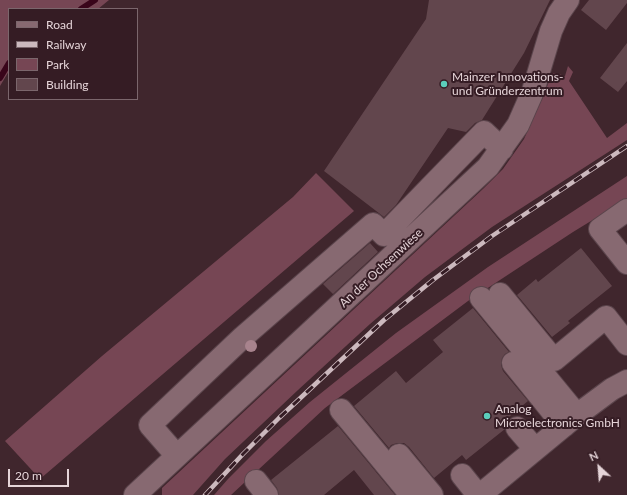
<!DOCTYPE html>
<html>
<head>
<meta charset="utf-8">
<style>
	body { margin:0 }
	#map { position:relative; width:627px; height:495px; overflow:hidden; background:#40262d; font-family:Lato,sans-serif }
	canvas { display:block }
	.legend { position:absolute; left:8px; top:8px; width:130px; height:92px; box-sizing:border-box; background:#351c24; border:1px solid #7b666c; margin:0; padding:5px 7px; list-style:none; font-size:12px; color:#e5d4d8 }
	.legend li { display:flex; align-items:center; gap:8px; height:20px }
	.legend b { width:20px; border:1px solid #7b666c }
	.north { position:absolute; left:579px; top:447px; width:40px; height:40px; -webkit-text-stroke:3px #351c24; paint-order:stroke; rotate:334deg; font-size:11px; font-weight:700; line-height:16px; text-align:center; color:#e5d4d8 }
	.north::after { content:''; display:block; margin:auto; width:14px; height:18px; background:#e5d4d8; clip-path:polygon(50% 0,100% 100%,50% 72%,0 100%) }
	.scale { position:absolute; left:8px; top:469px; width:61px; height:18px; box-sizing:border-box; border:2px solid #e5d4d8; border-top:0; padding-left:5px; font-size:12px; line-height:14px; white-space:nowrap; color:#e5d4d8; -webkit-text-stroke:3px #351c24; paint-order:stroke }
</style>
</head>
<body>
<div id="map">
<canvas width="627" height="495"></canvas>
<ul class="legend">
<li><b style="height:5px;background:#876971"></b>Road</li>
<li><b style="height:5px;background:#ccb9be"></b>Railway</li>
<li><b style="height:11px;background:#764654"></b>Park</li>
<li><b style="height:11px;background:#62464d"></b>Building</li>
</ul>
<div class="north">N</div>
<div class="scale">20 m</div>
</div>
<script>
const g = document.querySelector('canvas').getContext('2d');
g.lineJoin = 'round';
function paint(path, color) {
  g.fillStyle = color;
  g.fill(path, 'evenodd');
}
function toPath(rows) {
  const path = new Path2D();
  for (const r of rows) {
    path.moveTo(r[0], r[1]);
    for (let i = 2; i < r.length; i += 2) path.lineTo(r[i], r[i + 1]);
  }
  return path;
}
function stroke(path, color, width, dash) {
  g.strokeStyle = color;
  g.lineWidth = width;
  g.lineCap = dash ? 'butt' : 'round';
  g.setLineDash(dash || []);
  g.stroke(path);
}
function label(font, color, halo, rows, align = 'center') {
  g.font = font + ' Lato,sans-serif';
  g.lineWidth = 4;
  g.setLineDash([]);
  g.textBaseline = 'middle';
  g.strokeStyle = halo;
  g.fillStyle = color;
  for (const [text, x, y, turn = 0] of rows) {
    g.save();
    g.translate(x, y);
    g.rotate((+turn || 0) * Math.PI / 180);
    g.textAlign = isNaN(turn) ? turn : align;
    if (halo) g.strokeText(text, 0, 0);
    g.fillText(text, 0, 0);
    g.restore();
  }
}
paint(toPath([
	[0,0,109,0,98,9,9,9,9,71,0,86],
	[568,66,573,72,569,81,607,138,627,123,627,140,492,227,425,277,370,324,298,390,225,459,193,495,162,495,162,488,484,188,503,169,524,139,542,99,552,74,555,73,565,76],
	[316,173,354,211,40,479,5,441,102,356,293,197],
	[627,176,627,199,573,232,468,301,325,408,231,495,214,495,228,479,266,441,310,402,396,333,488,267]
]), '#764654');
stroke(toPath([
	[81,9,95,0],
	[0,78,9,63]
]), '#39051a', 6);
paint(toPath([
	[429,0,550,0,524,53,482,120,475,123,466,132,448,128,396,205,384,217,324,171,426,19],
	[589,0,627,0,627,3,606,30,581,10],
	[627,43,627,81,618,92,600,78],
	[370,243,378,252,333,294,323,284],
	[581,248,612,286,568,321,570,323,552,337,517,295,536,279,538,282],
	[473,308,509,352,505,354,502,358,501,365,503,371,528,401,504,421,506,423,505,429,466,460,462,455,434,478,409,447,404,443,397,443,391,445,389,448,354,406,396,371,406,383,443,352,433,340],
	[338,426,395,495,374,495,354,470,324,495,279,495,277,488,271,480]
]), '#62464d');
const minor = toPath([
	[627,210,600,229,627,263],
	[500,294,554,360,606,317,627,344],
	[481,298,577,415],
	[513,363,564,426],
	[341,410,411,495],
	[517,428,535,449],
	[399,455,432,495],
	[177,456,150,425,243,337,373,224,384,235,484,132,502,149],
	[462,475,478,495],
	[256,481,267,495],
	[135,495,488,167,518,125,533,91,551,31,559,13,568,0],
	[480,495,577,415,612,389,627,381]
]);
stroke(minor, '#5b454c', 24);
stroke(minor, '#876971', 22);
const rail = toPath([
	[205,495,243,454,279,418,384,320,433,280,492,236,627,146]
]);
stroke(rail, '#ccb9be', 4.5);
stroke(rail, '#351c24', 3, [9]);
g.fillStyle = '#a8838d';
for (const [x, y] of [
	[251,346]
]) {
  g.beginPath();
  g.arc(x, y, 6, 0, 2 * Math.PI);
  g.fill();
}
for (const [x, y, r, color] of [
	[444,84,4,"#5bcebb"],
	[487,416,4,"#5bcebb"]
]) {
  const dot = new Path2D();
  dot.arc(x, y, r, 0, 2 * Math.PI);
  g.fillStyle = color;
  g.fill(dot);
  stroke(dot, '#351c24', 1.5);
}
label('12px', '#e5d4d8', '#351c24', [
	["Mainzer Innovations-",452,77],
	["und Gründerzentrum",452,91],
	["Analog",495,409],
	["Microelectronics GmbH",495,423]
], 'left');
label('12px', '#e5d4d8', '#351c24', [
	["An der Ochsenwiese",381,268,-43]
]);
</script>
</body>
</html>
